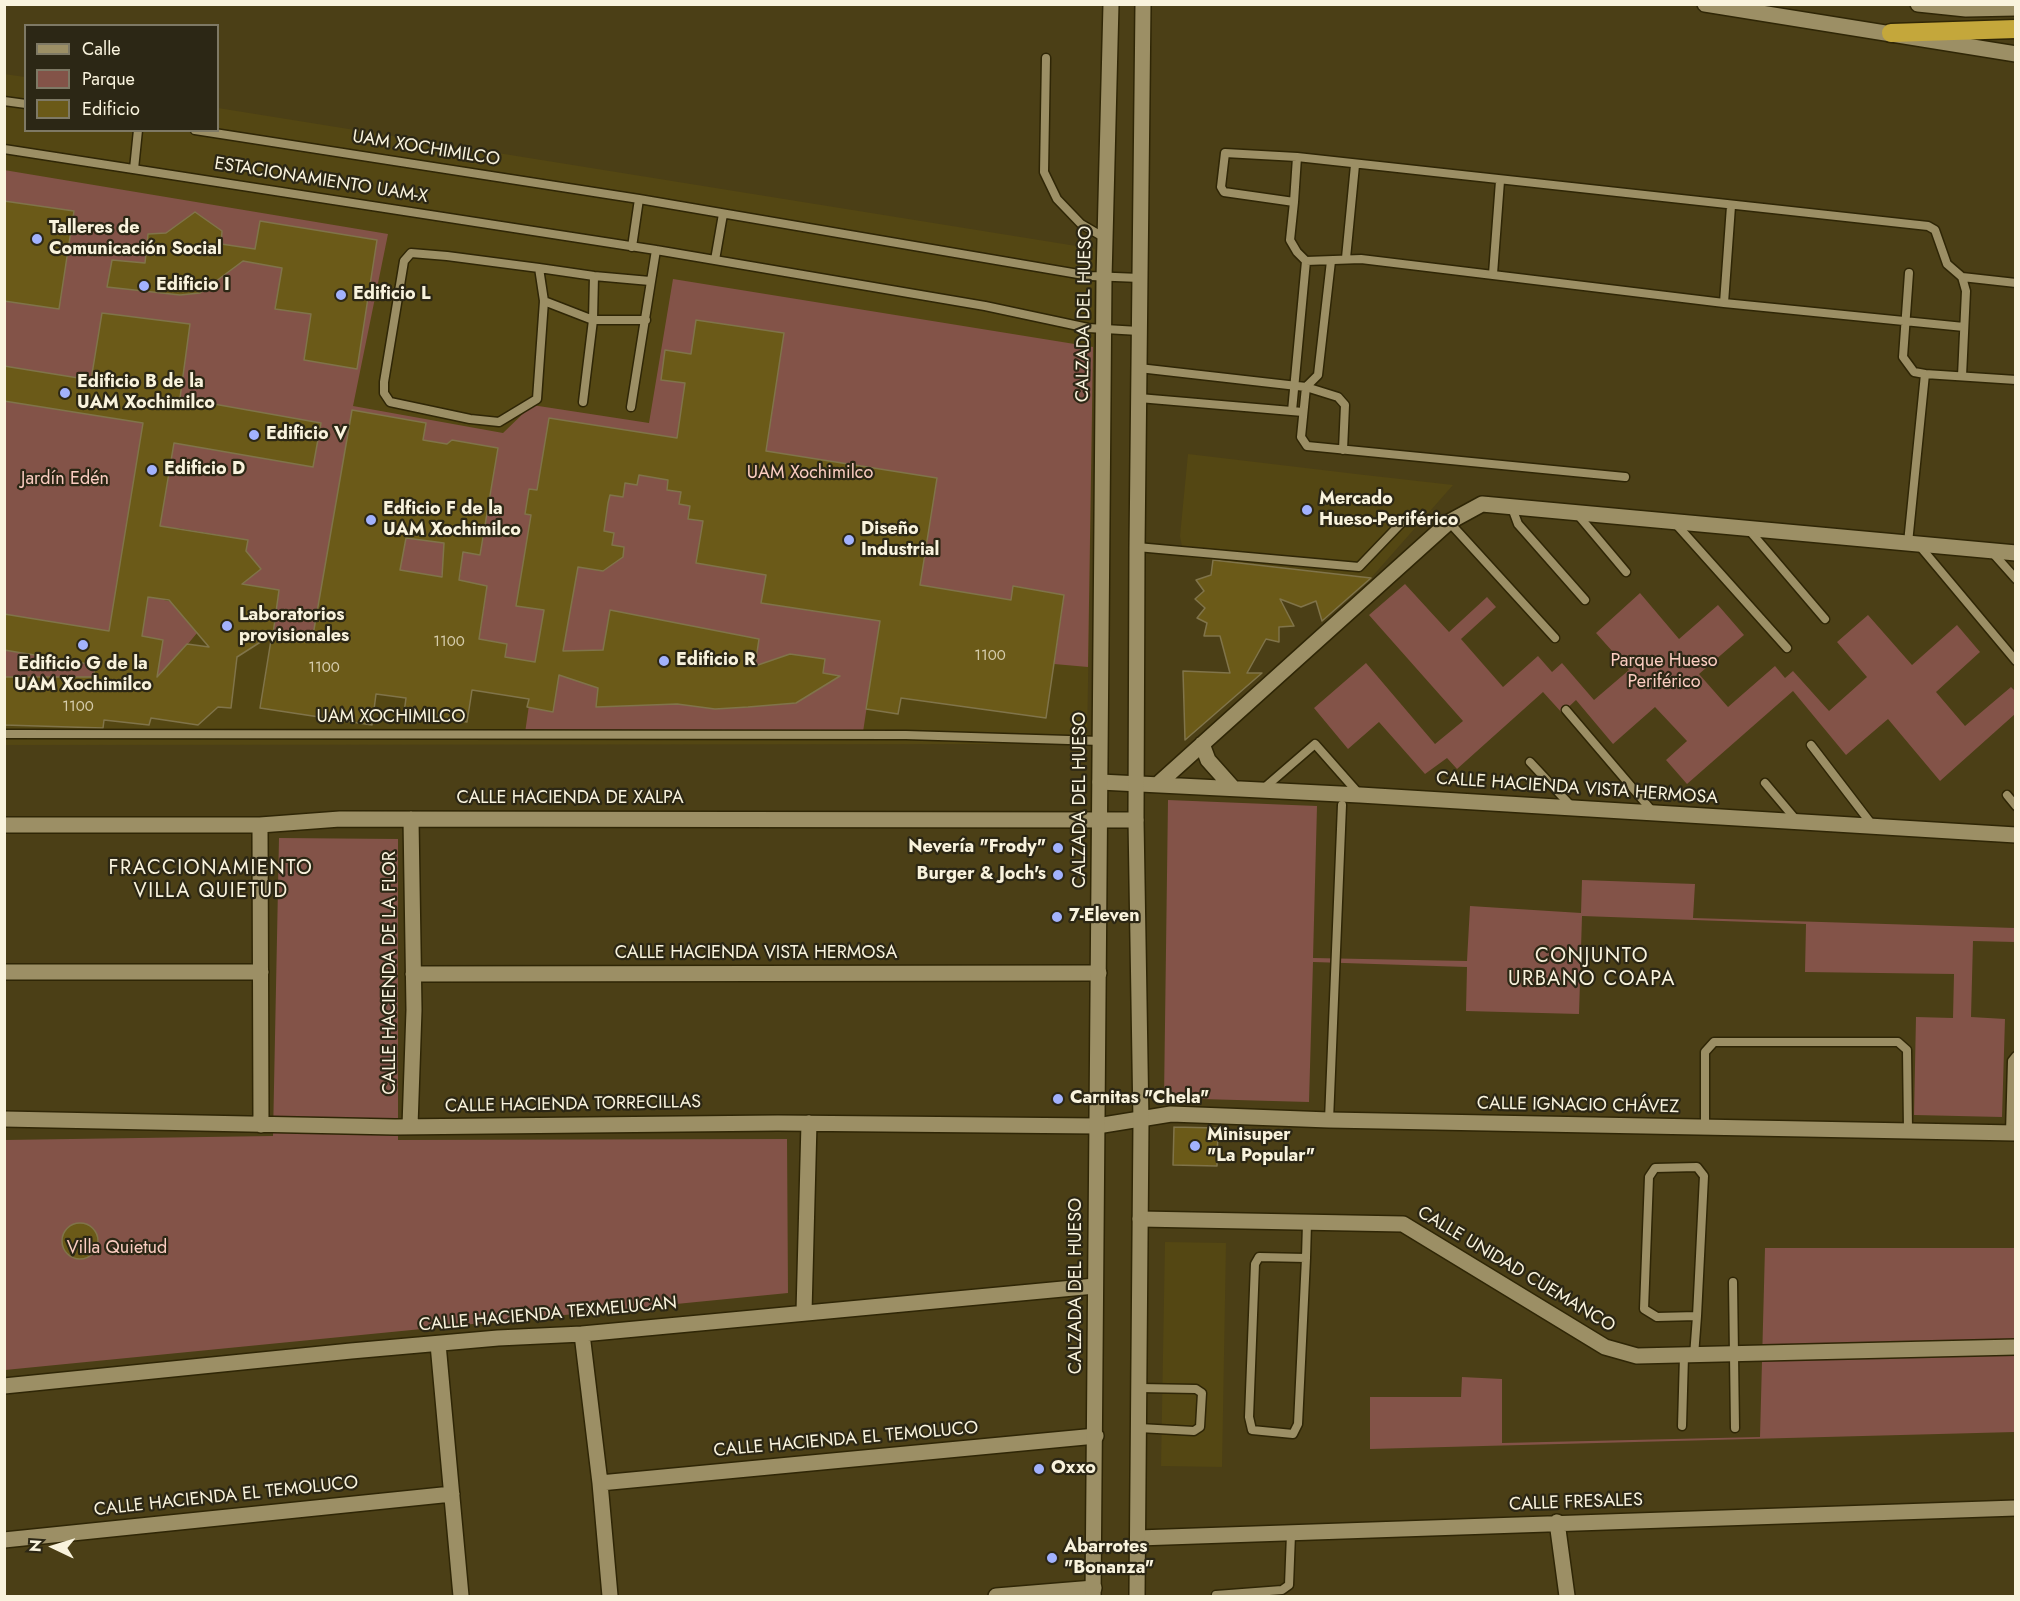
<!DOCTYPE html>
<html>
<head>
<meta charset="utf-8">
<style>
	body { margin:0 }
	#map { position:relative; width:2020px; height:1601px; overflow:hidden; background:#4b3f16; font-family:Jost,sans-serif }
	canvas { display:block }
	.frame { position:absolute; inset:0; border:6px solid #f9f3dd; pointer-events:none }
	.legend { position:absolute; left:24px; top:24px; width:195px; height:108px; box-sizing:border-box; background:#2c2715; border:2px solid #7e7965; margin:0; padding:8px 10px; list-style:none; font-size:18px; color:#f9f3dd }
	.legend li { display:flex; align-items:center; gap:12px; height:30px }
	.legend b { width:30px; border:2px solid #7e7965 }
	.north { position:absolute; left:24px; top:1517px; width:60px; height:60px; -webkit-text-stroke:4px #2c2715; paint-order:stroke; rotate:274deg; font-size:16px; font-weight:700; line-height:24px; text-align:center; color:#f9f3dd }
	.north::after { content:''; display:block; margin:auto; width:21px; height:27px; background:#f9f3dd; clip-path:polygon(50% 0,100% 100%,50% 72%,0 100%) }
</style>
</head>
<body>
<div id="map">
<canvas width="2020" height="1601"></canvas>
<div class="frame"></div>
<ul class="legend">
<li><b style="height:8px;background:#9c8f65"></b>Calle</li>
<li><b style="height:16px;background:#835348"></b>Parque</li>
<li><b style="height:16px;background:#6b5a18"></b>Edificio</li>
</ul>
<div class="north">N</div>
</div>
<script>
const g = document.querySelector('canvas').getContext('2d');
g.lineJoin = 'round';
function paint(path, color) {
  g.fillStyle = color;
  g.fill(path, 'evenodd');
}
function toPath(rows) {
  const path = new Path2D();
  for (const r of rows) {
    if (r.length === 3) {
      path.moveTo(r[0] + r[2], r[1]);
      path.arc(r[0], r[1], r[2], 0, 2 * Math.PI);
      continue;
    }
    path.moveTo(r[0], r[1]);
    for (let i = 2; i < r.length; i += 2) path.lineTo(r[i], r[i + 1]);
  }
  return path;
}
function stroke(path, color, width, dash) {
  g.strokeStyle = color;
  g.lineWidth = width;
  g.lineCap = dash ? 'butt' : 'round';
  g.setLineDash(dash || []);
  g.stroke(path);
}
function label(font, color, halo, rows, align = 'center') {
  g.font = font + ' Jost,sans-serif';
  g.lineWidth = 4.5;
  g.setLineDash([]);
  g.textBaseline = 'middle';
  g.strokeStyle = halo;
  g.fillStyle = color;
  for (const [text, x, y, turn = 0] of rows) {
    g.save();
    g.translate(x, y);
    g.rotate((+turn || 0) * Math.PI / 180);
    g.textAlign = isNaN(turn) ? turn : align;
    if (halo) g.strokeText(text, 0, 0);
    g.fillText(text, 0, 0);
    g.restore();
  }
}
paint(toPath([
	[4,74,25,77,26,130,218,130,218,108,1095,249,1087,744,5,745],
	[1188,454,1356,474,1453,485,1371,578,1184,557,1180,536],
	[1165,1242,1226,1243,1222,1467,1161,1466]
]), '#544713');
paint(toPath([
	[4,170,388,234,353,406,503,433,532,405,649,423,673,279,1093,347,1088,667,1054,664,1064,595,1014,586,1011,600,877,640,863,732,525,733,535,663,505,657,507,644,479,639,487,586,459,580,461,571,458,565,446,563,441,577,417,573,401,672,272,634,279,591,242,584,260,569,246,551,248,540,177,528,164,600,190,606,181,614,197,633,187,645,180,691,46,677,5,677],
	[1405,584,1449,632,1487,597,1496,607,1461,639,1503,687,1538,656,1552,672,1562,663,1594,700,1629,670,1596,633,1640,593,1679,639,1718,605,1744,635,1699,674,1728,707,1775,666,1785,678,1793,671,1829,711,1867,677,1837,642,1868,615,1912,665,1957,625,1980,652,1936,692,1965,726,2011,687,2016,692,2015,714,1940,781,1888,719,1846,755,1793,691,1687,784,1666,760,1687,741,1655,707,1613,744,1576,700,1562,713,1543,692,1457,769,1447,758,1425,774,1379,722,1348,749,1314,708,1366,663,1435,744,1463,721,1369,615],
	[1168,800,1317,806,1313,958,1467,961,1470,906,1581,913,1582,880,1695,884,1693,918,2015,928,2015,942,1973,941,1971,1017,2005,1019,2002,1117,1914,1115,1916,1017,1953,1018,1954,974,1805,972,1806,924,1582,916,1579,1014,1466,1011,1467,967,1313,962,1309,1102,1164,1098],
	[279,838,398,839,398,1140,787,1139,788,1293,5,1370,4,1140,273,1136],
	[1765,1248,2015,1248,2015,1432,1370,1449,1370,1397,1461,1397,1462,1377,1502,1379,1502,1443,1760,1437]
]), '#835348');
const building = toPath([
	[4,201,74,211,59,309,4,301,4,201],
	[195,212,222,231,221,244,255,249,260,221,377,240,357,369,304,360,311,314,275,309,282,268,243,261,200,293,180,295,107,287,112,260,145,263,148,234,166,233,195,212],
	[102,313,190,324,180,398,321,423,313,467,174,443,160,526,248,540,246,551,261,569,242,584,279,590,273,634,237,657,231,708,218,707,198,725,151,718,149,725,104,720,103,728,4,725,4,677,94,677,95,665,4,650,4,614,109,631,143,423,4,401,4,366,91,380,102,313],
	[148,597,169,600,209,647,187,644,157,677,163,640,142,636,148,597],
	[696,320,784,333,766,451,937,478,920,585,1011,600,1013,586,1064,595,1046,718,901,698,898,714,866,709,880,621,761,603,766,575,696,563,703,521,688,519,690,506,679,504,681,492,667,490,668,480,639,475,637,485,625,483,623,497,610,495,608,503,604,531,614,533,612,545,624,547,623,557,603,571,578,567,563,651,603,650,610,610,759,639,755,666,790,654,825,659,823,673,840,676,796,703,748,707,715,709,677,704,596,707,598,688,559,675,553,712,527,707,529,699,472,690,467,722,404,713,406,698,376,694,372,725,260,708,272,634,312,641,352,410,426,423,423,440,447,444,452,440,498,448,480,555,463,552,459,580,487,586,479,639,507,644,505,657,535,662,544,610,516,606,531,515,525,514,529,489,537,490,549,418,677,438,685,383,661,380,665,350,691,354,696,320],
	[406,538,444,543,442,577,400,570,406,538],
	[1213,560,1371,578,1322,621,1316,601,1301,607,1280,599,1294,626,1279,627,1279,642,1266,639,1247,673,1262,673,1185,740,1183,671,1230,673,1220,636,1204,636,1207,623,1197,618,1205,608,1195,599,1204,591,1196,580,1211,575,1213,560],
	[1174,1127,1218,1128,1217,1166,1173,1165,1174,1127],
	[80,1241,18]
]);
paint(building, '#6b5a18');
stroke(building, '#80744a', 1.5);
const service = toPath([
	[1046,58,1044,172,1057,199,1081,224,1105,238],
	[4,101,26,104],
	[195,130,639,199,1090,276,1140,278],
	[4,149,656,250,985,306,1088,328,1139,331],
	[134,169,138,130],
	[1294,202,1297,157],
	[632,247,639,199],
	[1346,258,1355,165],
	[715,260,723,214],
	[1331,261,1318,375,1306,387,1301,437,1307,446,1625,477],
	[539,268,544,301,537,399,499,422,470,419,390,402,384,393,384,382,404,261,411,253,447,256,539,268,594,276,650,281],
	[1909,273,1903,357,1914,372,1925,374],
	[1493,274,1500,181],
	[1962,277,2016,283],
	[544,301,593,320,646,320],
	[1724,303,1731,206],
	[1139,368,1306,387,1338,397,1345,405,1343,450],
	[1962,376,1966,291,1962,277,1947,264,1935,230,1928,226,1297,157,1225,153,1221,187,1224,192,1294,202,1290,240,1297,252,1306,261,1361,259,1724,303,1964,327],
	[1139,398,1303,412],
	[583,402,593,320,594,276],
	[631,407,656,250],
	[1292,411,1306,261],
	[1511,505,1518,524,1585,600],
	[1578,515,1626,572],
	[1449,522,1555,638],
	[1675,523,1787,648],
	[1749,530,1825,619],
	[1908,543,1925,374,2016,380],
	[1918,544,2016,661],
	[1137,547,1359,567,1407,517],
	[1991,551,2016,579],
	[1566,710,1653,812],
	[4,734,906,735,1101,741],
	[1811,745,1873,826],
	[1530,762,1573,808],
	[1765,783,1797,821],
	[1263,789,1315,744,1360,795],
	[2007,795,2016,806],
	[1329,1120,1342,805],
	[1705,1128,1705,1052,1714,1042,1898,1042,1907,1050,1908,1130],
	[2010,1133,2012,1061,2016,1056],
	[1306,1258,1259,1257,1255,1264,1249,1417,1252,1430,1293,1434,1298,1424,1306,1258,1307,1223],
	[1733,1282,1735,1428],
	[1694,1356,1697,1316,1704,1176,1697,1167,1655,1168,1649,1177,1644,1309,1657,1317,1697,1316],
	[1682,1426,1684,1356],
	[1139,1428,1194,1431,1200,1427,1202,1393,1196,1389,1140,1388],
	[1216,1595,1282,1590,1289,1585,1291,1534]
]);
const minor = toPath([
	[1202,744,1208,760,1233,788],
	[1100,782,1360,795,2016,835],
	[1158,784,1449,522,1482,504,2016,553],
	[4,825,260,825,340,819,1136,820],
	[260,825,261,1125],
	[4,972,261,972],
	[413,974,1099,973],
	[4,1119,395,1127,778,1123,1097,1126,1171,1114,1329,1120,2016,1133],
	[410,1126,414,1010,411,819],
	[1140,1219,1403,1224,1605,1347,1637,1356,2016,1347],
	[804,1312,809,1123],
	[582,1334,600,1483,610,1596],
	[438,1344,461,1596],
	[4,1386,351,1351,498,1338,582,1334,1095,1286],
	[600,1483,1096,1436],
	[1557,1522,1567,1596],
	[1138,1538,2016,1508],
	[4,1540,452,1494],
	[996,1596,1094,1588]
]);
const secondary = toPath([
	[1705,4,2016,54],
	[1918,4,1966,9,2016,8],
	[1093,1596,1104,278,1111,4],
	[1137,1596,1141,1122,1136,820,1137,547,1143,4]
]);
const motorway = toPath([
	[1891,33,2016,29]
]);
stroke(service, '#2f2606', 11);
stroke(minor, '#2f2606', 18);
stroke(secondary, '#2f2606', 18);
stroke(motorway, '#2f2606', 21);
stroke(service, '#9c8f65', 8);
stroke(minor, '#9c8f65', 15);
stroke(secondary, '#9c8f65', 15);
stroke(motorway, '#c4a73b', 18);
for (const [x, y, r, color] of [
	[37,239,6,"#a2b2fd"],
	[144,286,6,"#a2b2fd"],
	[341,295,6,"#a2b2fd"],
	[65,393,6,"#a2b2fd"],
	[254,435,6,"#a2b2fd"],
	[152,470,6,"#a2b2fd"],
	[1307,510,6,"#a2b2fd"],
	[371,520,6,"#a2b2fd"],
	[849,540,6,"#a2b2fd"],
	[227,626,6,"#a2b2fd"],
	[83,645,6,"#a2b2fd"],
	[664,661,6,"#a2b2fd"],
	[1058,848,6,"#a2b2fd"],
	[1058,875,6,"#a2b2fd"],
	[1057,917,6,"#a2b2fd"],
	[1058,1099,6,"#a2b2fd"],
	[1195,1146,6,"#a2b2fd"],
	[1039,1469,6,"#a2b2fd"],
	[1052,1558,6,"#a2b2fd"]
]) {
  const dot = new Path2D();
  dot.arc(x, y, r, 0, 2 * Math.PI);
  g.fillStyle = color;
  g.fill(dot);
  stroke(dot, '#2c2715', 2);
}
label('15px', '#d6cdac', null, [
	["1100",449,642],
	["1100",990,656],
	["1100",324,668],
	["1100",78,707]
]);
label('18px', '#f9f3dd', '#2c2715', [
	["UAM XOCHIMILCO",426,149,9],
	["ESTACIONAMIENTO UAM-X",321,181,9],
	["CALZADA DEL HUESO",1085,314,-89],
	["UAM XOCHIMILCO",391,718],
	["CALLE HACIENDA VISTA HERMOSA",1577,789,4],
	["CALLE HACIENDA DE XALPA",570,799],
	["CALZADA DEL HUESO",1081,800,-90],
	["CALLE HACIENDA VISTA HERMOSA",756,954],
	["CALLE HACIENDA DE LA FLOR",391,973,-90],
	["CALLE HACIENDA TORRECILLAS",573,1105,-1],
	["CALLE IGNACIO CHÁVEZ",1578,1106,1],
	["CALLE UNIDAD CUEMANCO",1516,1270,31],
	["CALZADA DEL HUESO",1077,1286,-90],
	["CALLE HACIENDA TEXMELUCAN",548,1315,-5],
	["CALLE HACIENDA EL TEMOLUCO",846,1440,-5],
	["CALLE HACIENDA EL TEMOLUCO",226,1497,-6],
	["CALLE FRESALES",1576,1503,-2]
]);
label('bold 18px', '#f9f3dd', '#2c2715', [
	["Talleres de",49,229],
	["Comunicación Social",49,250],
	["Edificio I",156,286],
	["Edificio L",353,295],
	["Edificio B de la",77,383],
	["UAM Xochimilco",77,404],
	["Edificio V",266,435],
	["Edificio D",164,470],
	["Mercado",1319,500],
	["Hueso-Periférico",1319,521],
	["Edficio F de la",383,510],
	["UAM Xochimilco",383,531],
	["Diseño",861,530],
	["Industrial",861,551],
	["Laboratorios",239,616],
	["provisionales",239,637],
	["Edificio R",676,661],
	["Edificio G de la",83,665,"center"],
	["UAM Xochimilco",83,686,"center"],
	["Nevería \"Frody\"",1046,848,"right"],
	["Burger & Joch's",1046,875,"right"],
	["7-Eleven",1069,917],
	["Carnitas \"Chela\"",1070,1099],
	["Minisuper",1207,1136],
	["\"La Popular\"",1207,1157],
	["Oxxo",1051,1469],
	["Abarrotes",1064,1548],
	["\"Bonanza\"",1064,1569]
], 'left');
label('18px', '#fbcdc1', '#2c2715', [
	["UAM Xochimilco",810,474],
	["Jardín Edén",65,480],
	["Parque Hueso",1664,662],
	["Periférico",1664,683],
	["Villa Quietud",117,1249]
]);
g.letterSpacing = '1.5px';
label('20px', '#f9f3dd', '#2c2715', [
	["FRACCIONAMIENTO",211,869],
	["VILLA QUIETUD",211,892],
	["CONJUNTO",1592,957],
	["URBANO COAPA",1592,980]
]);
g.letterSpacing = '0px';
</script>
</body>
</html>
